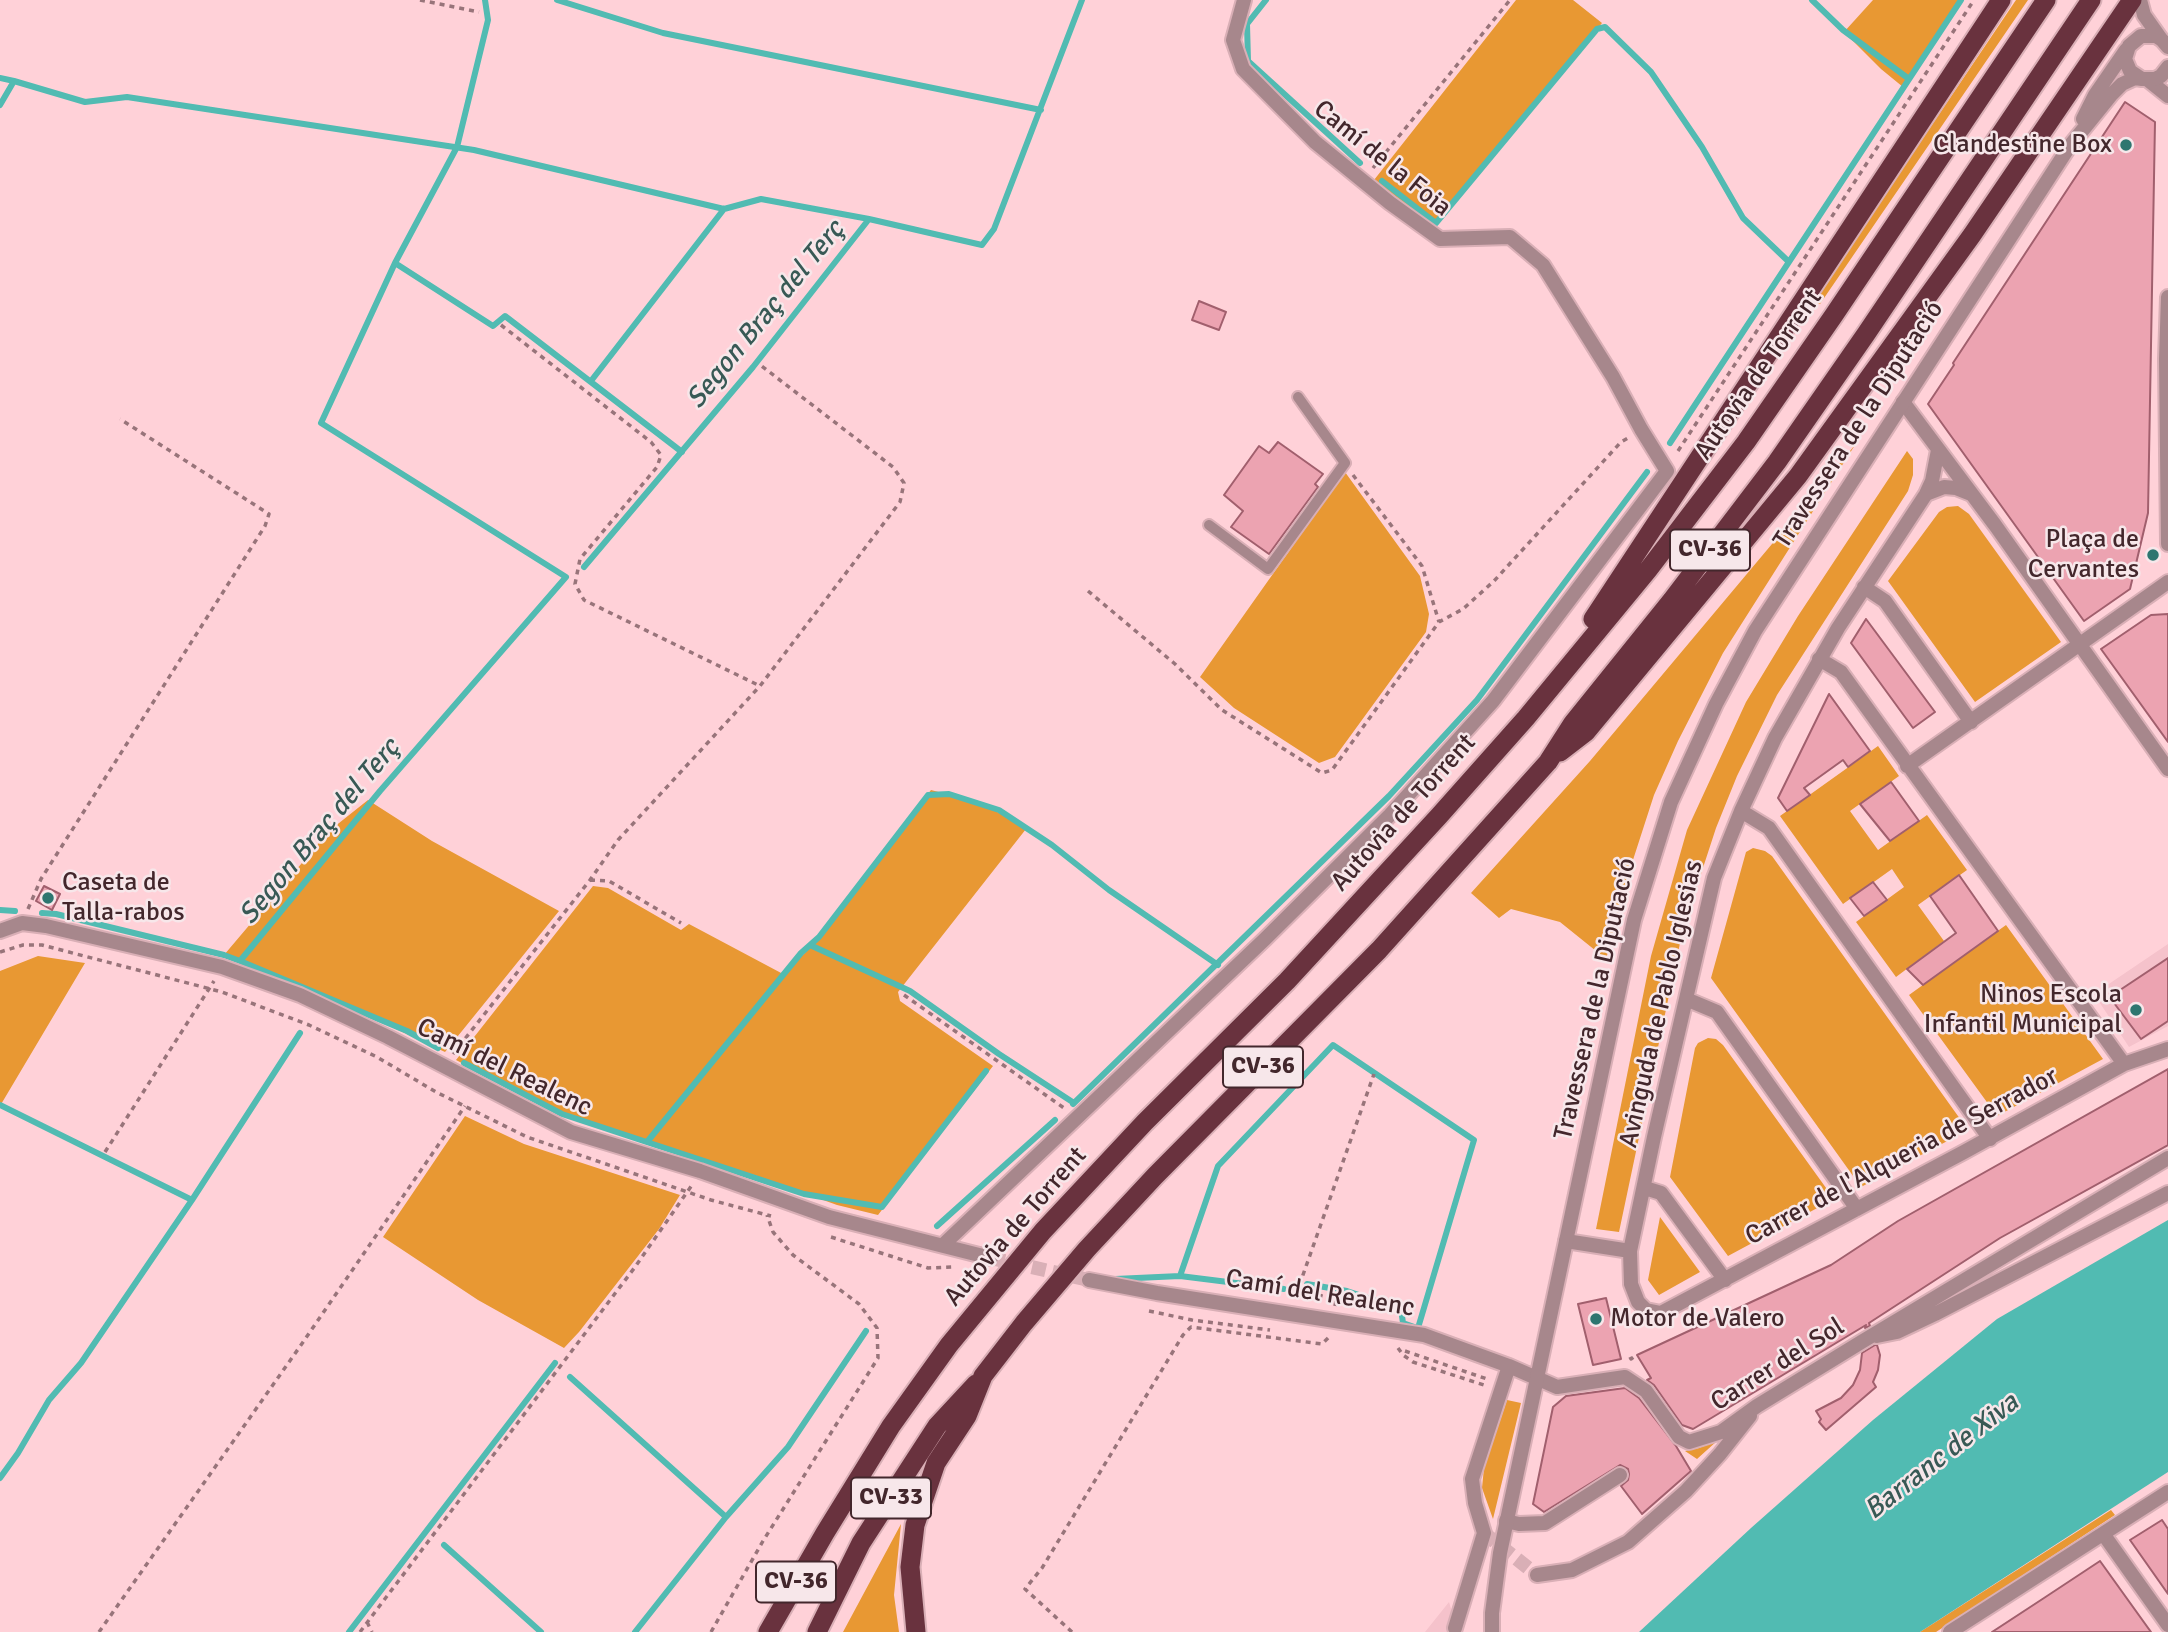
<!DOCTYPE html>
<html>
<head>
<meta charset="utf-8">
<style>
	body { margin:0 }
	canvas { display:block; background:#ffd1d8 }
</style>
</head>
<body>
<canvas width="2168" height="1632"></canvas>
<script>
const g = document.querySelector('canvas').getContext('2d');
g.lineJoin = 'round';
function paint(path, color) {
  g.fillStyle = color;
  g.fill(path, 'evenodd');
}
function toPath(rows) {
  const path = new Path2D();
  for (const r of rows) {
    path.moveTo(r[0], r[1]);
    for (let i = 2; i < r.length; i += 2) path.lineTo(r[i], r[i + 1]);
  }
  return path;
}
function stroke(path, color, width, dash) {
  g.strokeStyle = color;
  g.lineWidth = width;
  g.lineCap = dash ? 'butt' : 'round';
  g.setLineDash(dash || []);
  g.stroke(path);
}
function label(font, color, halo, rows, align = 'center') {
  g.font = font + ' Signika,sans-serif';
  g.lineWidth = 5;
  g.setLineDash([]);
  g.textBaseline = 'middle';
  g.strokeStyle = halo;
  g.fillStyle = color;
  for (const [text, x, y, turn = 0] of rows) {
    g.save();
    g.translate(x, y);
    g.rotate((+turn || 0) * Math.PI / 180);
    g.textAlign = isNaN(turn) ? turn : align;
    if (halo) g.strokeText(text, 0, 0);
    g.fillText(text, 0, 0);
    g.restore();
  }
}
paint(toPath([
	[2168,944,2168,1026,2129,1047,2094,994],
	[1449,1602,1458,1632,1425,1632]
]), '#f5c2cb');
paint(toPath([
	[1516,0,1573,0,1602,23,1433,225,1374,180],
	[1873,0,1961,0,1903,87,1881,69,1844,32],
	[2016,0,2028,0,1820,304,1817,303,1816,297],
	[1855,445,1723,653,1678,741,1654,795,1632,863,1606,959,1560,922,1511,909,1499,918,1471,893,1590,761],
	[1907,451,1913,459,1913,475,1908,491,1777,695,1737,776,1716,828,1683,929,1619,1232,1596,1229,1651,956,1687,830,1746,702,1798,616],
	[1345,472,1420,576,1429,614,1426,632,1335,757,1319,763,1234,708,1200,677],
	[1958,506,1969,514,2061,642,1975,702,1888,581,1939,512,1947,507],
	[1878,746,1899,776,1850,811,1878,850,1927,815,1967,870,1918,905,1944,941,1896,977,1856,922,1904,887,1892,869,1843,904,1780,816],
	[931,790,984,804,1026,829,898,992,900,1001,993,1066,878,1215,837,1205,754,1175,647,1142,542,1105,456,1060,593,886,608,888,681,930,689,924,783,974,808,950],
	[368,800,432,841,559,911,445,1052,315,991,224,955,329,831],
	[1753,848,1765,851,1772,856,1968,1130,1861,1187,1711,978,1746,852],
	[2006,925,2103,1059,1997,1116,1909,995],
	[38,956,85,963,0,1106,0,971],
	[1708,1038,1716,1039,1723,1045,1834,1199,1728,1256,1670,1177,1695,1048,1698,1043],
	[465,1116,524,1144,680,1195,659,1229,579,1332,564,1348,478,1300,383,1237],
	[1660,1217,1700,1272,1659,1295,1648,1280],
	[1507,1400,1521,1403,1493,1519,1482,1488,1484,1468],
	[1717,1441,1697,1459,1685,1451,1699,1448],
	[2111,1510,2115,1515,1936,1632,1920,1632],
	[901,1524,894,1595,899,1632,843,1632]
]), '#e89833');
paint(toPath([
	[2168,1220,2168,1472,1920,1632,1639,1632,1751,1528,1873,1420,1997,1319]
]), '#51bbb2');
stroke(toPath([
	[557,0,663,33,1041,110],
	[1266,0,1247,24,1248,61,1360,163],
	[1812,0,1843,30,1909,79],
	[0,78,14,81,0,105],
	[14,81,85,102,127,97,474,150,724,209,761,199,869,219],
	[1382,181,1436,223,1597,29,1605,27,1651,72,1702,147,1743,218,1789,262],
	[395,263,493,326,505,316,682,452],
	[591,381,724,209],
	[1670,443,1961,0],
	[584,567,753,367,869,219,982,245,994,229,1082,0],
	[0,910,15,911],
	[42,913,56,914,224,955,240,961,380,791,566,577,321,423,395,263,457,147,488,20,485,0],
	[810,945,910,991,999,1054,1074,1103],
	[240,961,407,1031,438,1048],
	[464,1063,562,1114,804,1194,882,1207,986,1071],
	[1073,1104,1389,796,1477,700,1647,472],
	[0,1105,192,1200],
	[647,1142,801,953,819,937,928,795,949,794,999,810,1052,845,1109,890,1218,965],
	[937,1226,1055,1120],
	[1180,1276,1218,1166,1333,1045,1474,1140,1418,1328],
	[1115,1279,1180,1276,1284,1289],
	[1307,1284,1347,1291,1401,1309,1403,1323,1420,1329],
	[570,1377,726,1517],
	[0,1478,18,1453,49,1400,81,1363,192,1200,300,1033],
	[444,1545,541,1632],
	[349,1632,555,1363],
	[635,1632,726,1517,788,1447,866,1331]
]), '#51bbb2', 6);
const building = toPath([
	[2125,102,2155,122,2148,513,2130,589,2084,621,1928,404,1954,365,1953,363,2125,102],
	[1199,301,1226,312,1219,330,1192,320,1199,301],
	[1278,442,1323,474,1315,484,1318,487,1269,554,1231,527,1243,511,1224,495,1259,446,1269,453,1278,442],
	[2168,614,2168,742,2101,649,2151,615,2168,614],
	[1866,619,1935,712,1913,728,1851,643,1866,619],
	[1829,694,1870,751,1848,767,1843,760,1804,788,1810,795,1787,811,1778,798,1829,694],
	[1891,782,1919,821,1890,841,1860,804,1891,782],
	[1959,875,1998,931,1923,985,1907,969,1956,933,1930,896,1959,875],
	[1873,882,1887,900,1864,916,1850,898,1873,882],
	[44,886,60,894,52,910,36,901,44,886],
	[2168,958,2168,1021,2141,1039,2111,999,2111,996,2168,958],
	[2168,1069,2168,1145,2000,1238,1869,1323,1870,1326,1865,1328,1866,1325,1693,1429,1682,1425,1654,1385,1647,1380,1651,1378,1637,1355,1831,1265,1898,1221,2168,1069],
	[1606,1298,1621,1359,1593,1365,1578,1304,1606,1298],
	[1875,1345,1877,1345,1880,1355,1878,1370,1873,1382,1876,1387,1826,1430,1819,1422,1821,1419,1816,1411,1841,1398,1853,1385,1860,1370,1862,1353,1875,1345],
	[1625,1388,1639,1398,1676,1446,1691,1471,1642,1514,1621,1486,1628,1480,1629,1474,1628,1469,1620,1465,1544,1512,1533,1504,1553,1407,1566,1396,1625,1388],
	[2162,1520,2168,1529,2168,1594,2130,1540,2162,1520],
	[2100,1561,2151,1632,1992,1632,2044,1598,2100,1561]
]);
paint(building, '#eca3b1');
stroke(building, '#a15f6d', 2);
stroke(toPath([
	[991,1258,1089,1280],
	[1484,1533,1537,1575]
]), '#d9afb6', 14, [14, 7]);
const service = toPath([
	[1209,525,1268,569,1345,463,1298,397]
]);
const pedestrian = toPath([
	[1506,1521,1519,1524,1545,1523,1620,1475]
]);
const minor = toPath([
	[2148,80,2168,96],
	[2168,297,2166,359,2168,544],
	[1903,402,1995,525,2168,769],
	[1938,450,1932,481,1926,494,1838,628,1775,738,1741,811,1714,878,1654,1137,1630,1251,1631,1284,1638,1302,1646,1310,1661,1313,1964,1152,2124,1064,2168,1049],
	[1926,494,1944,487,1956,488,1971,494],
	[1864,587,1885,601,1971,722],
	[1819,659,1841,672,2124,1064],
	[1907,766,2168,582],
	[1741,811,1769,828,1990,1139],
	[0,931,22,923,46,926,222,967,300,995,388,1037,571,1132,700,1171,829,1217,991,1258],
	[1686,999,1717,1012,1857,1209],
	[1645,1188,1661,1193,1725,1280],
	[1566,1241,1630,1251],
	[943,1245,1265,939,1390,815,1493,701,1667,471,1641,429,1613,377,1543,265,1510,237,1440,239,1390,203,1315,142,1243,69,1233,40,1244,0],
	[1089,1280,1157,1293,1424,1335,1509,1366,1557,1387,1625,1377,1646,1391,1679,1437,1689,1442,1721,1432,1757,1406,1863,1341,2168,1158],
	[1877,1336,1897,1332,1935,1314,2168,1193],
	[2104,1535,2168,1625],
	[1537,1575,1572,1570,1628,1542,1686,1491,1720,1454,1750,1416],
	[1455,1628,1484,1533,1475,1503,1472,1479,1509,1366]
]);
const tertiary = toPath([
	[2140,0,2144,15,2161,39],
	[2168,47,2162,40,2156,36,2141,36,2129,46,2125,59,2130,71,2142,79,2155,79,2161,76,2168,67],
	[2083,119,2095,95,2126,50],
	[1492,1632,1492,1613,1500,1553,1634,920,1671,802,1716,704,1755,631,2069,147,2111,95,2122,84,2135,78,2142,79],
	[1950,1632,2168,1492]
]);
const trunk = toPath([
	[1593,619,2001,0],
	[1560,752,1586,732,1798,476,1972,235,2132,0],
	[768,1632,825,1533,891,1426,949,1345,1043,1231,1145,1122,1287,981,1439,816,1526,718,1648,570,1746,442,1834,315,2046,0],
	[817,1632,861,1543,937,1426,976,1384],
	[916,1632,910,1567,915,1525,936,1463,967,1416,983,1376,1024,1323,1087,1249,1155,1176,1379,950,1548,762,1573,723,1672,600,1777,462,1866,334,2091,0]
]);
stroke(service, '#d9afb6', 14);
stroke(pedestrian, '#d9afb6', 18);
stroke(minor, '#d9afb6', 18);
stroke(tertiary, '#d9afb6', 18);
stroke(trunk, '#d9afb6', 23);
stroke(toPath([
	[420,0,479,12],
	[1373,168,1510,0],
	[501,325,651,442,661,455,657,467,580,559,575,584,584,600,760,686],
	[1678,451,1974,0],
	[1353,475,1422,566,1439,622],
	[1088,591,1175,664,1222,710,1322,773,1332,770,1439,622,1463,609,1494,581,1621,442,1628,438],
	[590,880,609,881,681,923],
	[28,909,41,879,265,526,269,514,120,419],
	[0,952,23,945,42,945,222,992,309,1025,377,1057,436,1092,527,1137,711,1200,771,1216],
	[904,995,1064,1108],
	[453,1054,590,880,618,840,760,686,900,502,904,483,893,467,759,364],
	[105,1152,214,981],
	[831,1237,928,1268,952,1267],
	[1335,1306,1336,1300,1298,1289,1374,1074],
	[1149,1311,1192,1320,1270,1330],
	[1398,1348,1403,1355,1413,1362,1487,1386],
	[1405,1351,1487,1379],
	[1630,1357,1631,1359,1635,1356],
	[367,1622,372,1632],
	[99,1632,301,1345,465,1106],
	[360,1632,635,1267,692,1185],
	[711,1632,763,1541,878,1358,877,1328,859,1304,793,1255,773,1232,767,1215],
	[1072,1632,1025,1589,1042,1568,1183,1335,1191,1327,1322,1344,1329,1337]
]), '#98747a', 3.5, [5, 5]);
stroke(service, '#a7878c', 10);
stroke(pedestrian, '#a7878c', 14);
stroke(minor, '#a7878c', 14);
stroke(tertiary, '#a7878c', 14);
stroke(trunk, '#69323e', 19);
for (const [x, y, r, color] of [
	[2126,145,7,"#2e7670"],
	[2153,555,7,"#2e7670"],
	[48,898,7,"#2e7670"],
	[2136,1010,7,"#2e7670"],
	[1596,1319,7,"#2e7670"]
]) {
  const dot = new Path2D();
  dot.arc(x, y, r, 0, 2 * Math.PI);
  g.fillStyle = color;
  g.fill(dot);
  stroke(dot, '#f7e7ea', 2.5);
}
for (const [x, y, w] of [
	[1710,550,80],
	[1263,1067,80],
	[891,1498,80],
	[796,1582,80]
]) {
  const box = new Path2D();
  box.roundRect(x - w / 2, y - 20.5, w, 41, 5);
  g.fillStyle = '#f7e7ea';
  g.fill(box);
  stroke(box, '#43272c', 2);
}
label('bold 24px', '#43272c', null, [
	["CV-36",1710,550],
	["CV-36",1263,1067],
	["CV-33",891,1498],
	["CV-36",796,1582]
]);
label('26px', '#43272c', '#f7e7ea', [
	["Clandestine Box",2112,145],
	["Plaça de",2139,540],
	["Cervantes",2139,570],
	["Caseta de",62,883,"left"],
	["Talla-rabos",62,913,"left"],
	["Ninos Escola",2122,995],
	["Infantil Municipal",2122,1025],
	["Motor de Valero",1610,1319,"left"]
], 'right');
label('26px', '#43272c', '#f7e7ea', [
	["Camí de la Foia",1382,159,39],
	["Autovia de Torrent",1759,375,-55],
	["Travessera de la Diputació",1859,425,-57],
	["Autovia de Torrent",1404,813,-48],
	["Travessera de la Diputació",1596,999,-77],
	["Avinguda de Pablo Iglesias",1662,1004,-77],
	["Camí del Realenc",504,1068,26],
	["Carrer de l'Alqueria de Serrador",1902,1157,-28],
	["Autovia de Torrent",1016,1227,-49],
	["Camí del Realenc",1320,1294,9],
	["Carrer del Sol",1778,1365,-32]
]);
label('italic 28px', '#385955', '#f7e7ea', [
	["Segon Braç del Terç",766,315,-51],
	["Segon Braç del Terç",320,832,-50],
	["Barranc de Xiva",1942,1457,-38]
]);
</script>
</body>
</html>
